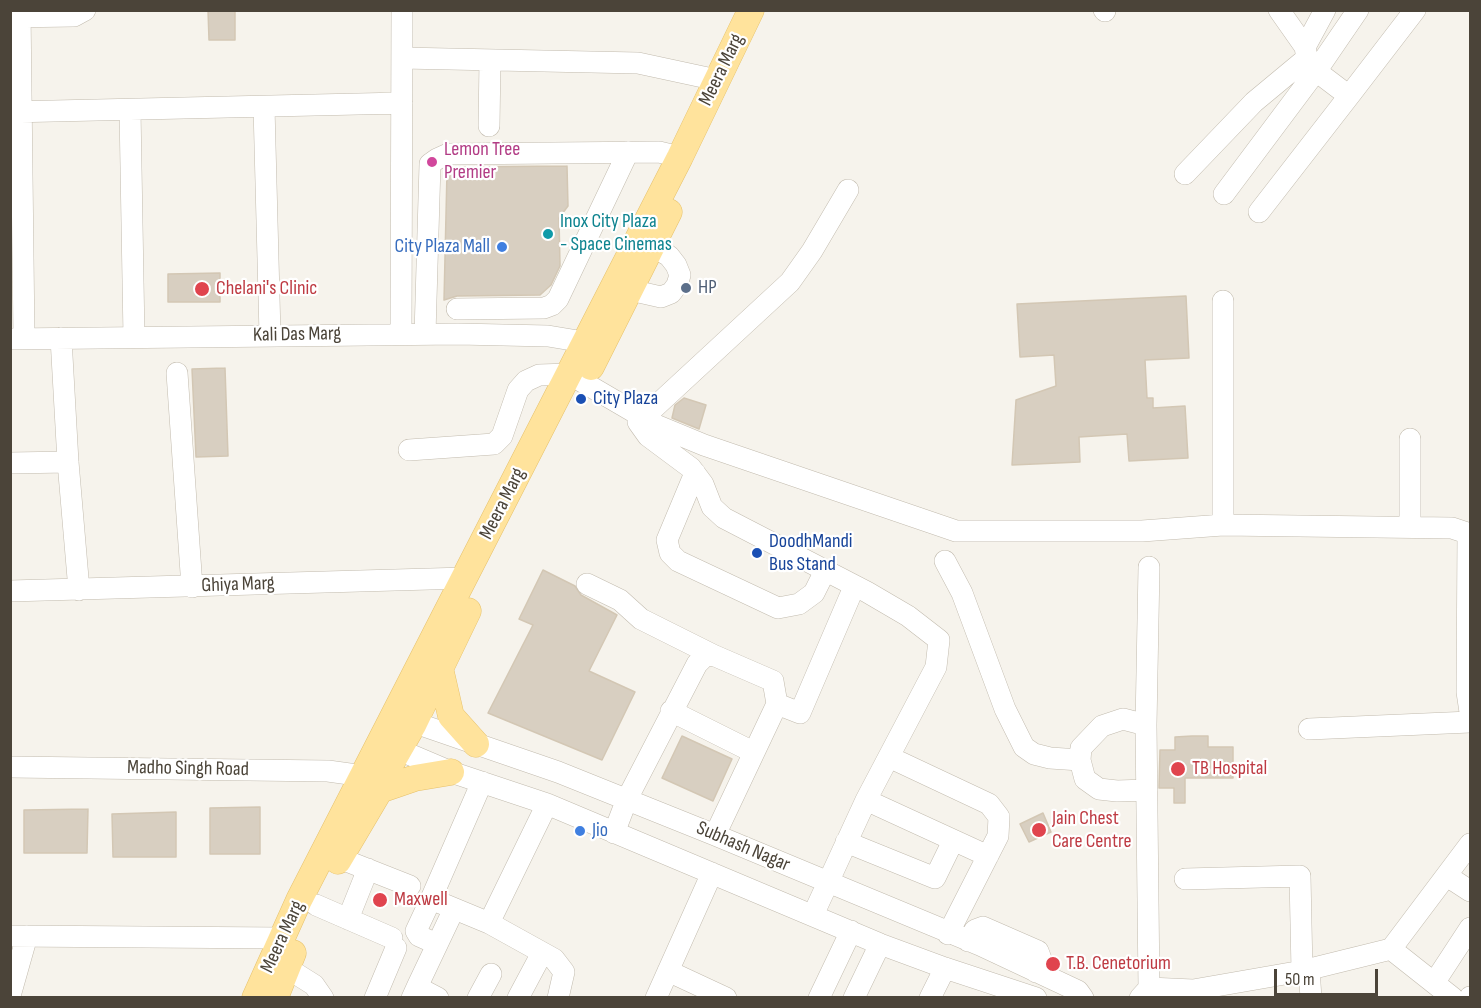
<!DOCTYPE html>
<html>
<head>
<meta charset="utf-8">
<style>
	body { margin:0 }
	#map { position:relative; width:1481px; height:1008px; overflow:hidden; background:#f6f3ec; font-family:"Sofia Sans Condensed",sans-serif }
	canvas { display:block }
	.frame { position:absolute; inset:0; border:12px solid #4b4439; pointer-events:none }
	.scale { position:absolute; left:1274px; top:969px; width:104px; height:27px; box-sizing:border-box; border:3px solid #4b4439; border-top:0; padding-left:8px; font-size:18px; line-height:21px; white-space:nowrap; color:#4b4439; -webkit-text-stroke:4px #fff; paint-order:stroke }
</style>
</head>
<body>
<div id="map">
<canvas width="1481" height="1008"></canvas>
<div class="frame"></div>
<div class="scale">50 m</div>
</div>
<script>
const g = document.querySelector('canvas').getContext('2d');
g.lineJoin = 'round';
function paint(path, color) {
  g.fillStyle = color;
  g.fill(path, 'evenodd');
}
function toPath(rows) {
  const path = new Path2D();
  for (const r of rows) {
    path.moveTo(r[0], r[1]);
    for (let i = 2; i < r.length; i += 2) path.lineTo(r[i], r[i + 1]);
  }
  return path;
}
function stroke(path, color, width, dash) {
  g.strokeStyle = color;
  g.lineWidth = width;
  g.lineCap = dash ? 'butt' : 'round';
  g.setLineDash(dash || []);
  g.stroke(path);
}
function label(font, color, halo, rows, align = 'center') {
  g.font = font + ' "Sofia Sans Condensed",sans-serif';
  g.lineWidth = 4.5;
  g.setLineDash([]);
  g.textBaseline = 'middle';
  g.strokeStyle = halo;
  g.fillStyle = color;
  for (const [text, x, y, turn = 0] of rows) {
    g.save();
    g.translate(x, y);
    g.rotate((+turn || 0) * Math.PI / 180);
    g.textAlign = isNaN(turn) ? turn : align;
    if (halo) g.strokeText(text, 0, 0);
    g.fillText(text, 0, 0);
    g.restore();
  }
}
const building = toPath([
	[208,10,235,10,235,40,209,40,208,10],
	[567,166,568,206,559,218,560,266,551,285,540,295,457,296,444,300,447,172,452,167,567,166],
	[220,273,220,302,168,302,168,274,220,273],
	[1186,296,1189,358,1145,360,1147,398,1153,398,1153,408,1185,406,1188,458,1129,461,1127,434,1079,437,1080,462,1012,465,1016,400,1056,386,1054,355,1020,357,1017,304,1186,296],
	[225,368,228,456,196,457,192,369,225,368],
	[684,398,706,405,699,429,672,418,675,405,684,398],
	[543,570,575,586,581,595,617,615,589,671,635,692,602,760,488,713,533,625,519,619,543,570],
	[682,736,732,759,713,801,662,778,682,736],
	[1192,736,1208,736,1208,747,1233,747,1233,778,1185,778,1185,803,1174,803,1174,788,1159,788,1160,750,1175,750,1175,737,1192,736],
	[260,807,260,854,210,854,210,808,260,807],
	[88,809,87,853,24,853,24,810,88,809],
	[176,812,176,857,113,857,112,814,176,812],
	[1043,813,1051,832,1029,842,1020,824,1043,813]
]);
paint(building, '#d8cfc1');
stroke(building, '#d3c7b4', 1.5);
const minor = toPath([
	[20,10,24,338],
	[1104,10,1105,11],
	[1279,10,1305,47,1307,58,1319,67,1358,10],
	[10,17,74,16,85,10],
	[1305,47,1325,10],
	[402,58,638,63,717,80],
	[1316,71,1349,96,1415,10],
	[264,107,270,335],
	[130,110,134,337],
	[10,112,402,103],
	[489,126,490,60],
	[1185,174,1254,102,1307,58],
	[1224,194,1319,67],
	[1259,212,1349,96],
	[630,290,661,297,671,293,677,285,680,275,676,265,669,256,652,246],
	[457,309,544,308,552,305,558,299,628,152],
	[401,333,402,10],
	[425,334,430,164,437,159,448,154,659,152,680,157],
	[61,338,68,462,79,590],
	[10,339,458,334,548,336,584,342,599,350],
	[177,373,192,587],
	[643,418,790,282,812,251,848,190],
	[638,422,648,436,691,468,703,484,712,507,724,518,867,592,908,616,939,640,936,667,866,800,813,915],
	[1410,439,1410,527],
	[409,450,494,444,502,436,518,390,526,381,539,375,569,374,658,426,704,445,956,531,1142,531,1223,525,1452,528,1470,534],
	[10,463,68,462],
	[695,473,667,540,670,553,678,561,778,608,799,604,814,593,825,571],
	[1223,525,1223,301],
	[1468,533,1467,692,1470,712],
	[945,561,962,593,1005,709,1024,747,1034,754,1050,758,1080,760],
	[587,584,620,600,641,619,713,655],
	[10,591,465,578],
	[777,704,800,713,854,587],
	[671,711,753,752],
	[401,718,558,772,715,835,980,945,1078,991,1083,998],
	[1146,725,1123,719,1102,726,1081,748,1080,760,1085,779,1099,789,1117,791,1147,790],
	[1309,729,1470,722],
	[385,744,451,772,547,804,880,944,945,968,1036,998],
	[889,757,989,804,999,817,998,836,948,934],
	[10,767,328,771,378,778],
	[482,782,431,899,489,923],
	[866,800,988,856],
	[547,804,489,923,554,959,564,972,558,998],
	[614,833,627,799,697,664,705,656,713,655,773,681,777,704,715,835],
	[846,842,935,878,953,841],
	[339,858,410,886],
	[1447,876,1470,891],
	[1185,879,1300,876,1302,971],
	[431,899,416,931,419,936,437,944],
	[316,905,392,938],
	[348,919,368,869],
	[10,936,282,938],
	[968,941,975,930,983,927,1038,951,1041,959,1036,972],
	[1391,949,1453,998],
	[287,968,314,985,323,998],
	[1309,969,1311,998],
	[668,971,726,998],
	[1434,983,1470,928],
	[417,987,454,909],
	[1149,988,1193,990,1302,971,1391,949,1470,844],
	[10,996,27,936],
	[375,998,396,948],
	[412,998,417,987,438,998],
	[478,998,491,974],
	[518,998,542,953],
	[656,998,712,873],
	[819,998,851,931],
	[854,998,880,944],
	[930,998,945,968],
	[1140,998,1149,988,1146,725,1149,567],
	[1470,998,1470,997]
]);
const major = toPath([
	[591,367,669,212],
	[440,668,451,716,476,744],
	[380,790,415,778,451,772],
	[338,861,380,790,385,774,413,725,468,611],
	[255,998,299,900,680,157,751,10],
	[275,998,293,953]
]);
stroke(minor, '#c2bbae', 22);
stroke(major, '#e6c16a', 27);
stroke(minor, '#fff', 21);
stroke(major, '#ffe39c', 26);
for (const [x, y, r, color] of [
	[432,162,6,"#d1479c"],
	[548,234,6,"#0f9aa8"],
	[502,247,6,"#3f7fe0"],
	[686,288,6,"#5c6f8a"],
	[202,289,8,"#e0444e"],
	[581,399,6,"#1a4fb4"],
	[757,553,6,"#1a4fb4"],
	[1178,769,8,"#e0444e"],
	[1039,830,8,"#e0444e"],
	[580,831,6,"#3f7fe0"],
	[380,900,8,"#e0444e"],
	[1053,964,8,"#e0444e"]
]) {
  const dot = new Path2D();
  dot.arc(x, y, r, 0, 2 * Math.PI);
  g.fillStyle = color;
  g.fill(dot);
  stroke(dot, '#fff', 2);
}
label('20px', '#4b4439', '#fff', [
	["Meera Marg",722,70,-64],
	["Kali Das Marg",297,335,-1],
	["Meera Marg",503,504,-63],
	["Ghiya Marg",238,585,-2],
	["Madho Singh Road",188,769,1],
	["Subhash Nagar",743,847,23],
	["Meera Marg",283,937,-65]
]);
label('20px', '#b23c85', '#fff', [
	["Lemon Tree",444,150],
	["Premier",444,173]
], 'left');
label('20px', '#0d838f', '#fff', [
	["Inox City Plaza",560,222],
	["- Space Cinemas",560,245]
], 'left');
label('20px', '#366cbe', '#fff', [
	["City Plaza Mall",490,247],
	["Jio",592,831,"left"]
], 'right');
label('20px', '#4e5e75', '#fff', [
	["HP",698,288]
], 'left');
label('20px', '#be3a42', '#fff', [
	["Chelani's Clinic",216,289],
	["TB Hospital",1192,769],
	["Jain Chest",1052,819],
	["Care Centre",1052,842],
	["Maxwell",394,900],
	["T.B. Cenetorium",1066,964]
], 'left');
label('20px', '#164399', '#fff', [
	["City Plaza",593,399],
	["DoodhMandi",769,542],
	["Bus Stand",769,565]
], 'left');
</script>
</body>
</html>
